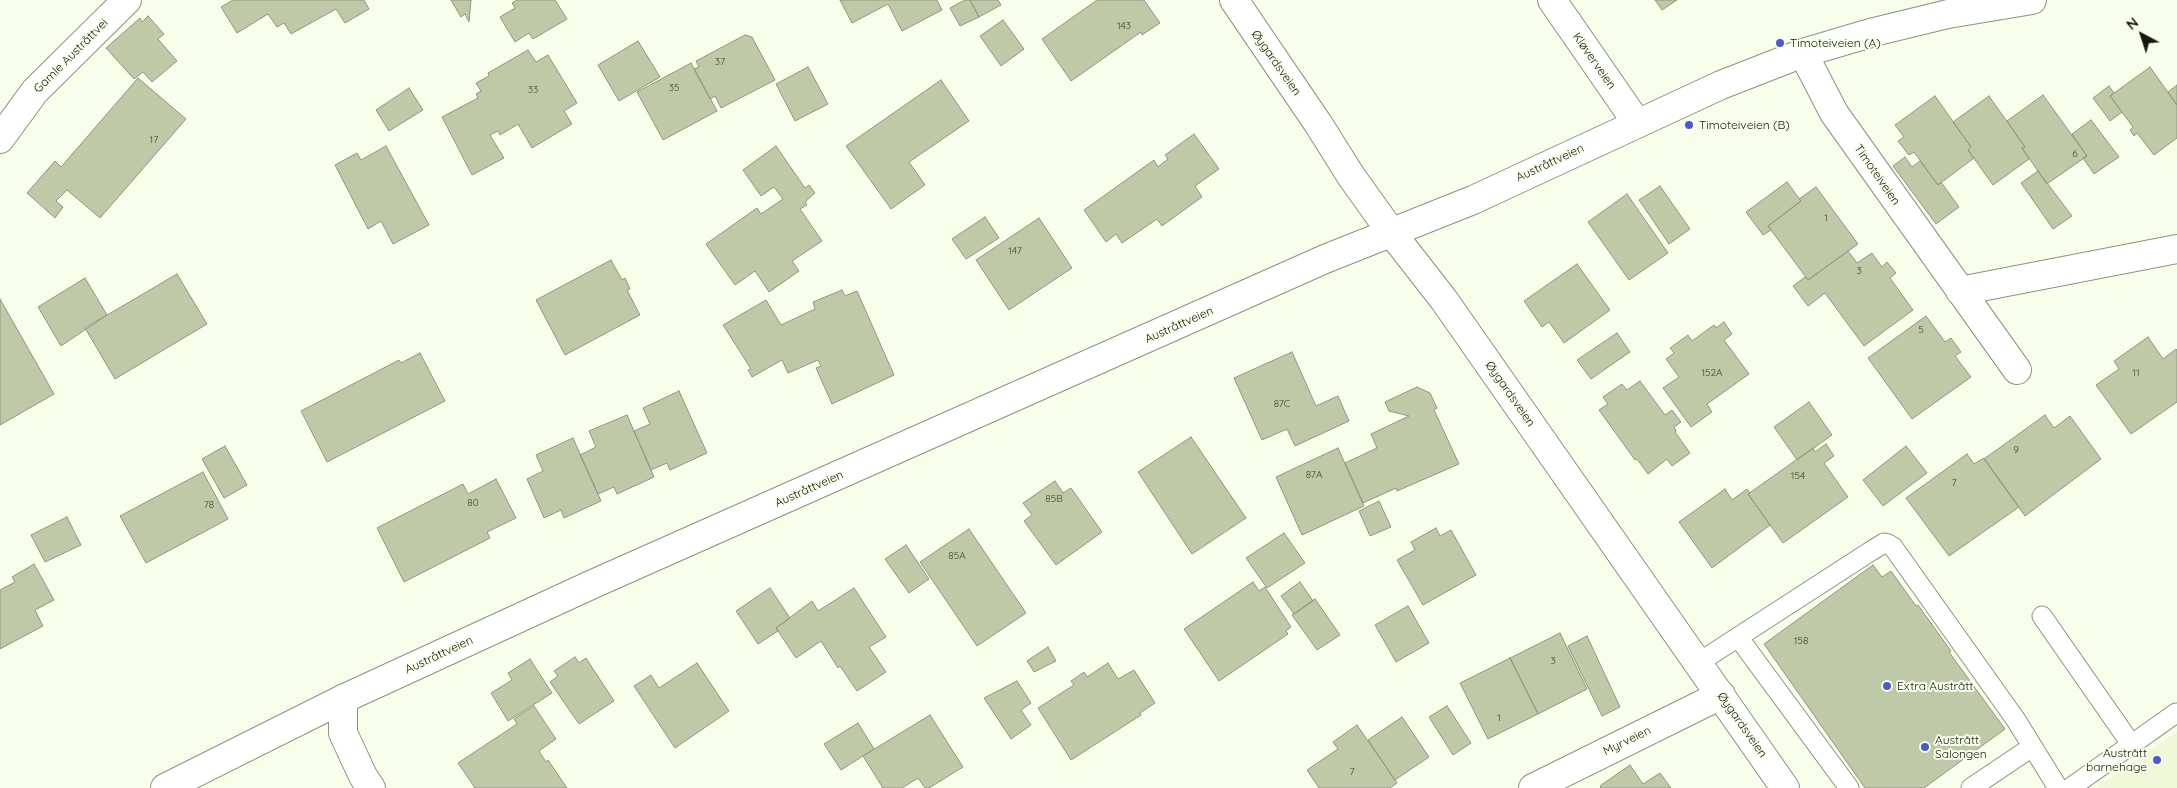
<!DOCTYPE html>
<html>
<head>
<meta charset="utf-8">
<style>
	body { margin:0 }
	#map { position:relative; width:2177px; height:788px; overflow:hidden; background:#f7ffeb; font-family:Quicksand,sans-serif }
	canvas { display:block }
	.north { position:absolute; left:2117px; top:10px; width:50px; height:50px; -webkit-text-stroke:4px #f7ffeb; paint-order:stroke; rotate:320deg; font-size:14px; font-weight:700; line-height:20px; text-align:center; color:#161911 }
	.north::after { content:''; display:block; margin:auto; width:18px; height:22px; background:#161911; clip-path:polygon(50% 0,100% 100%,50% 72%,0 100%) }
</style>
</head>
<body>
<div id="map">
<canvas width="2177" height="788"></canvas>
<div class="north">N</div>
</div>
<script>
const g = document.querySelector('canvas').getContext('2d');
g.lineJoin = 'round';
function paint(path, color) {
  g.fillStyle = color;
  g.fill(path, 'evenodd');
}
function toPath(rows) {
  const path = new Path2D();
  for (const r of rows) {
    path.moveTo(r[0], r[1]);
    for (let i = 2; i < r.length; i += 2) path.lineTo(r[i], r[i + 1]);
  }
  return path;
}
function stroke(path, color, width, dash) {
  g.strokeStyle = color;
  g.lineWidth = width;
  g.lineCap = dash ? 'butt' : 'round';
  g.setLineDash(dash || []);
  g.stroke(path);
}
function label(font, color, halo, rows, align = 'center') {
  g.font = font + ' Quicksand,sans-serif';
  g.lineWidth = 4;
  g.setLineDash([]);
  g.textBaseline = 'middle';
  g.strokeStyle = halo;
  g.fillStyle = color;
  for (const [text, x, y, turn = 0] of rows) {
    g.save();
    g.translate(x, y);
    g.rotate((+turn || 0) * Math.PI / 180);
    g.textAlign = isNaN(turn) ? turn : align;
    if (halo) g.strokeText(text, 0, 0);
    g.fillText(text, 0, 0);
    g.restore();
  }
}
paint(toPath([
	[2177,732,2177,788,2096,788]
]), '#eef9da');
const building = toPath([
	[233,0,364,0,369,9,345,23,336,9,291,34,284,23,277,27,268,14,237,33,221,7,233,0],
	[451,0,471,0,469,22,465,14,461,17,451,0],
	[517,0,555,0,567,19,533,39,529,33,515,42,500,17,515,8,512,3,517,0],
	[840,0,937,0,942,10,902,31,888,4,852,23,840,0],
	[965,0,970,0,979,17,960,26,950,8,965,0],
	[970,0,998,0,1001,5,979,17,970,0],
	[1097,0,1144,0,1160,23,1142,35,1141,32,1071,81,1042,39,1097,0],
	[1655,0,1677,0,1662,10,1655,0],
	[148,16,164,34,158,39,177,61,152,82,143,72,134,79,106,48,140,18,142,22,148,16],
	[1003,20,1024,49,1001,66,980,36,1003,20],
	[745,35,752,37,775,80,721,108,715,96,710,99,694,69,699,67,696,61,745,35],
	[638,41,660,77,619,101,598,65,638,41],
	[528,50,536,62,548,55,577,103,564,111,572,124,532,148,518,124,500,135,498,131,490,135,504,158,472,175,442,117,478,98,476,94,481,91,476,83,489,76,488,73,528,50],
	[691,63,717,111,663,140,637,92,691,63],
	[808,67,828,104,795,121,776,84,808,67],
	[2150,67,2177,105,2177,138,2154,155,2137,133,2134,136,2130,130,2133,127,2110,96,2150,67],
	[138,78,186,119,100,218,67,190,56,201,63,207,55,218,27,193,55,161,61,167,138,78],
	[941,80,969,121,909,162,925,185,891,209,846,146,941,80],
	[2177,85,2177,105,2168,92,2177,85],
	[2109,86,2114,93,2110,96,2122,112,2110,121,2093,98,2109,86],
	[409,88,423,110,389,131,376,110,409,88],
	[2043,95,2087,156,2047,184,2022,148,2025,147,2007,121,2043,95],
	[1935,96,1971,147,1968,150,1974,158,1938,185,1914,152,1909,155,1898,141,1904,137,1895,125,1935,96],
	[1989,96,2025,147,2022,148,2029,159,1993,185,1968,150,1971,147,1953,122,1989,96],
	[2091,120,2119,157,2094,174,2083,158,2087,156,2072,134,2091,120],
	[1194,134,1219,169,1195,186,1202,197,1162,226,1157,219,1122,243,1116,234,1106,242,1084,210,1154,160,1158,167,1168,159,1165,155,1194,134],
	[386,146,429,225,393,244,381,221,368,229,335,165,357,153,361,160,386,146],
	[776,146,805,188,809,185,815,193,805,202,807,205,800,209,822,241,792,261,799,271,769,292,755,271,735,285,706,244,757,208,761,214,783,199,774,187,761,196,743,170,776,146],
	[1905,157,1912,167,1920,161,1938,185,1941,182,1959,207,1936,224,1893,166,1905,157],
	[2038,171,2072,216,2053,229,2021,183,2038,171],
	[1787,182,1801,201,1768,226,1771,230,1763,235,1746,212,1787,182],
	[1660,186,1690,229,1669,244,1639,200,1660,186],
	[1816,187,1858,244,1808,280,1768,226,1801,201,1799,199,1816,187],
	[1627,194,1668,253,1629,280,1588,222,1627,194],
	[985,217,999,238,966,259,952,239,985,217],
	[1039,218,1072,268,1009,310,976,260,1039,218],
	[1848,251,1857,263,1872,253,1882,267,1887,262,1896,273,1890,278,1913,310,1864,346,1825,293,1808,306,1793,286,1805,277,1808,280,1848,251],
	[611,260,622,280,625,278,630,289,627,290,640,315,565,355,536,300,611,260],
	[1577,264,1610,310,1564,343,1549,322,1542,327,1524,301,1577,264],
	[177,274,207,324,115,379,85,328,177,274],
	[85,278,107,315,61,346,38,307,85,278],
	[842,290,845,296,857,291,894,375,832,404,816,368,821,366,818,360,788,373,782,360,752,377,748,370,751,369,723,325,766,300,781,325,815,309,813,302,842,290],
	[0,299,54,394,0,425,0,299],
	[1926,316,1945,342,1951,338,1961,352,1955,356,1971,377,1912,419,1868,358,1926,316],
	[1724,322,1732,334,1724,340,1749,374,1707,404,1712,412,1691,427,1663,388,1679,377,1666,359,1674,353,1670,348,1688,335,1692,341,1714,325,1716,328,1724,322],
	[1617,333,1630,352,1591,379,1577,360,1617,333],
	[2148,337,2163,359,2176,349,2177,350,2177,402,2131,434,2096,385,2119,369,2114,361,2148,337],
	[1292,352,1316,406,1338,396,1349,421,1295,446,1287,429,1262,440,1234,378,1292,352],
	[420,353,445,401,327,462,301,411,399,360,401,363,420,353],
	[1640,381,1665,415,1672,410,1681,422,1674,427,1676,431,1675,432,1690,453,1672,466,1667,459,1648,474,1637,459,1635,460,1599,410,1608,404,1603,397,1622,384,1627,390,1640,381],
	[1417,387,1430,393,1437,408,1434,410,1459,464,1397,491,1396,488,1363,503,1345,463,1377,448,1371,434,1409,416,1389,411,1385,402,1417,387],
	[679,391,707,453,670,470,667,463,651,470,634,431,650,424,643,408,679,391],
	[1809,402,1832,435,1797,460,1774,427,1809,402],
	[627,415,654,477,617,494,614,487,598,494,580,455,596,447,589,431,627,415],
	[2045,415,2054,428,2070,416,2101,459,2025,516,1984,459,2045,415],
	[1191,437,1246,518,1192,554,1138,472,1191,437],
	[573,438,601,501,564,518,561,510,544,518,527,479,543,471,536,455,573,438],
	[1826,444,1834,456,1824,463,1848,497,1783,543,1748,494,1813,448,1815,452,1826,444],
	[225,446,247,485,224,498,202,459,225,446],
	[1906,446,1927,473,1883,506,1863,480,1906,446],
	[1338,448,1364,506,1302,535,1276,477,1338,448],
	[1967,454,1974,464,1984,458,2019,507,1949,556,1906,498,1967,454],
	[203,472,228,519,146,563,120,516,203,472],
	[496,479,516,518,487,532,490,538,404,582,377,528,463,484,468,494,496,479],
	[1055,481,1063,493,1071,488,1102,532,1056,565,1024,521,1032,515,1023,503,1055,481],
	[1725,489,1732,500,1747,489,1750,493,1748,494,1770,525,1712,568,1679,522,1725,489],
	[1379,501,1391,527,1370,536,1359,511,1379,501],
	[67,517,81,545,45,562,31,535,67,517],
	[1436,528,1440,536,1451,530,1476,575,1423,605,1397,560,1415,550,1411,542,1436,528],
	[969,529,1026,613,977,646,920,562,969,529],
	[1284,533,1305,563,1267,588,1246,558,1284,533],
	[906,545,929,579,909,593,885,559,906,545],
	[34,564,54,600,35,610,43,626,0,649,0,590,15,582,12,577,34,564],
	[1873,565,1882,577,1891,571,1916,606,1918,605,1951,651,1949,652,2005,729,1924,788,1865,788,1764,644,1873,565],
	[1253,582,1259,591,1265,587,1291,627,1286,631,1288,634,1219,681,1184,629,1253,582],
	[1300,582,1313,601,1294,614,1281,596,1300,582],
	[770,588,790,618,776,628,778,631,758,644,736,611,770,588],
	[854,588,886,637,869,647,886,672,857,691,840,666,838,668,821,641,796,658,776,628,812,601,818,611,854,588],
	[1315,599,1340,635,1317,650,1292,615,1315,599],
	[1408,606,1429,643,1396,662,1375,625,1408,606],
	[1560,633,1587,689,1538,714,1510,658,1560,633],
	[1587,636,1620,707,1602,716,1568,646,1587,636],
	[1048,647,1056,661,1034,672,1027,661,1048,647],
	[575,657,579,663,586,658,614,701,579,724,550,682,558,676,554,671,575,657],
	[1510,658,1538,714,1488,739,1460,683,1510,658],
	[530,659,552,693,508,721,491,693,512,680,508,673,530,659],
	[697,663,729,711,675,748,634,686,651,675,659,688,697,663],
	[1108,663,1118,679,1134,670,1155,703,1140,713,1141,715,1071,760,1038,708,1074,685,1071,681,1084,672,1087,677,1108,663],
	[1017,681,1031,703,1021,710,1031,725,1011,739,984,698,1017,681],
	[534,706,556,739,539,751,546,762,548,760,567,788,475,788,458,763,517,724,514,719,534,706],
	[1447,706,1471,743,1453,755,1429,717,1447,706],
	[930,715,963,767,929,788,925,788,918,778,902,788,883,788,863,756,930,715],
	[1402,717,1429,757,1395,780,1368,740,1402,717],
	[858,723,874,749,841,770,824,744,858,723],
	[1357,725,1397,783,1390,788,1319,788,1307,770,1338,749,1333,742,1357,725],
	[1630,765,1643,784,1660,773,1671,788,1601,788,1600,786,1630,765]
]);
paint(building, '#bdc9a7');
stroke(building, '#8f9781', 1);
const lane = toPath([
	[2042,616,2131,744],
	[1738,637,1849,788],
	[1698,663,1871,551,1884,543,1888,544,1893,547,2016,720,2058,788],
	[1971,788,2032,747],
	[2070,788,2176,713]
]);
const street = toPath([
	[1552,0,1637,123],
	[1803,53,1834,113,2017,370],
	[0,139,35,91,127,0],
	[1960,291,2177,249],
	[343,699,343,733,363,776,371,788],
	[1533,788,1721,695]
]);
const secondary = toPath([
	[1234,0,1319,125,1351,176,1391,232,1444,300,1785,788],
	[165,788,343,699,593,584,1325,259,1473,200,1721,85,1803,53,1874,32,1948,14,2032,0]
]);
stroke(lane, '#8b937d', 21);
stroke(street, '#8b937d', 30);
stroke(secondary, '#8b937d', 30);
stroke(lane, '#fff', 19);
stroke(street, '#fff', 28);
stroke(secondary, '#fff', 28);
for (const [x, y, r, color] of [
	[1780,43,5,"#4d5acf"],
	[1689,125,5,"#4d5acf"],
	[1887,686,5,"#4d5acf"],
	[1925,747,5,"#4d5acf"],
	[2157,760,5,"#4d5acf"]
]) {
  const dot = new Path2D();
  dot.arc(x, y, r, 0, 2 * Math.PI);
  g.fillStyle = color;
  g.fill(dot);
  stroke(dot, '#f7ffeb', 2);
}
label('10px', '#404536', null, [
	["143",1124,26],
	["37",720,62],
	["35",674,88],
	["33",533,90],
	["17",154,140],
	["6",2075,154],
	["1",1826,218],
	["147",1015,251],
	["3",1859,271],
	["5",1921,330],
	["152A",1712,373],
	["11",2136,373],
	["87C",1282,404],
	["9",2016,450],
	["87A",1314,475],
	["154",1798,476],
	["7",1954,483],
	["85B",1054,499],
	["80",473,503],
	["78",209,505],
	["85A",957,556],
	["158",1801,641],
	["3",1553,661],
	["1",1499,718],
	["7",1352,772]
]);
label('12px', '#161911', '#f7ffeb', [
	["Timoteiveien (A)",1790,43],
	["Timoteiveien (B)",1699,125],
	["Extra Austrått",1897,686],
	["Austrått",1935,740],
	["Salongen",1935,754],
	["Austrått",2147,753,"right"],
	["barnehage",2147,767,"right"]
], 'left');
label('12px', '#161911', '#f7ffeb', [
	["Gamle Austråttvei",71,56,-45],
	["Kløverveien",1594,61,55],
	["Øygardsveien",1276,63,55],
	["Austråttveien",1550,163,-25],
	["Timoteiveien",1877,175,55],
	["Austråttveien",1179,325,-24],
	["Øygardsveien",1510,394,55],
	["Austråttveien",809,489,-24],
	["Austråttveien",439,655,-25],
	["Øygardsveien",1742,725,55],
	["Myrveien",1627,741,-26]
]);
</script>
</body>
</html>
